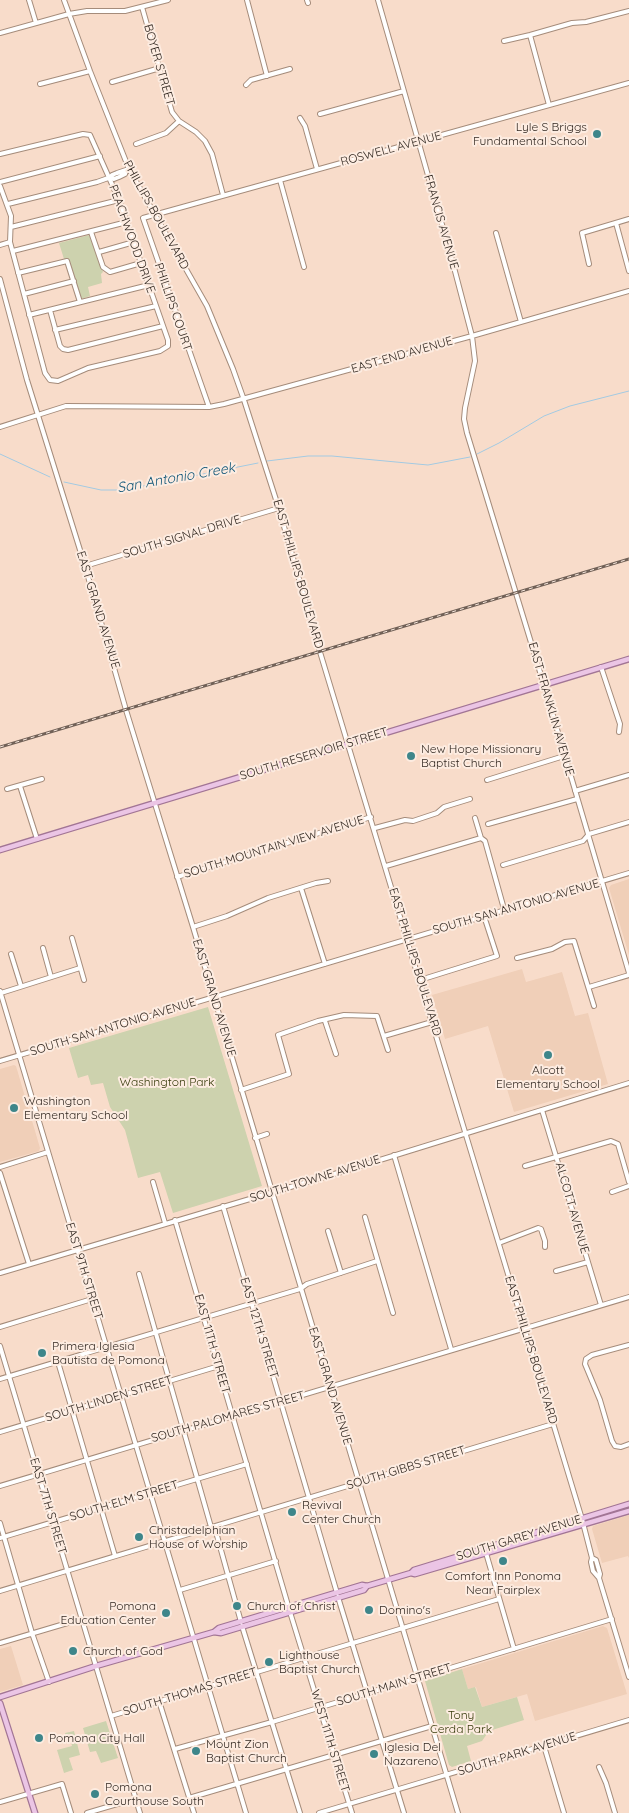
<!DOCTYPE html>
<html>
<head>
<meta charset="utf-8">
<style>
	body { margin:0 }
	canvas { display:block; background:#f8dcca }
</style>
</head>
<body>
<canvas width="629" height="1813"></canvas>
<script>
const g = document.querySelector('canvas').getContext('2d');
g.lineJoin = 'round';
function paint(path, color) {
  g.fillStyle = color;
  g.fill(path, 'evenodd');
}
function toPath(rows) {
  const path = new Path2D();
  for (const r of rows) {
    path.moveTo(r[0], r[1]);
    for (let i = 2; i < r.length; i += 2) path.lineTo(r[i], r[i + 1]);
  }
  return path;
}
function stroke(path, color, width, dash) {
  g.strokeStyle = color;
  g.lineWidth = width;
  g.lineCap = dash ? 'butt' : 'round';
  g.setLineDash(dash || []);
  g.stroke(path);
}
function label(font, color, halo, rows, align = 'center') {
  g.font = font + ' Quicksand,sans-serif';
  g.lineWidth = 4;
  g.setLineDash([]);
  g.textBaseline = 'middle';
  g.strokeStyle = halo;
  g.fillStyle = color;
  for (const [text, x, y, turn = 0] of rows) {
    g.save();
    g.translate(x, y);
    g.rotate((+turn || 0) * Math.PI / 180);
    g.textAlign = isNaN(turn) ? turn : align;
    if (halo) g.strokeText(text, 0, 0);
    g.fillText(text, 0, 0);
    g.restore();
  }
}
paint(toPath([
	[629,879,629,955,609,888,611,885],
	[522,969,526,982,562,972,575,1016,588,1013,608,1084,514,1112,488,1026,445,1039,432,995],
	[14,1065,16,1066,40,1148,39,1151,0,1162,0,1069],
	[629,1515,629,1558,628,1556,602,1563,592,1529,593,1526],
	[603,1626,607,1628,627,1694,535,1721,527,1694,482,1707,476,1687,468,1689,462,1669],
	[11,1646,23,1685,0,1692,0,1649]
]), '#f0cfb8');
paint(toPath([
	[89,235,103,272,101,274,102,283,88,287,90,296,81,299,70,262,64,259,59,243],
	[208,1007,262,1186,173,1213,160,1172,138,1178,125,1130,110,1107,103,1083,91,1085,88,1075,78,1078,69,1048],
	[462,1669,468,1689,475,1687,482,1707,517,1697,524,1720,489,1731,482,1741,467,1746,471,1761,452,1767,449,1765,425,1681],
	[106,1721,118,1758,101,1763,96,1751,90,1752,83,1728],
	[74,1731,80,1755,69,1758,73,1770,64,1773,57,1750,72,1746,70,1739,67,1740,65,1733]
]), '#cdd2ae');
stroke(toPath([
	[0,454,50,477],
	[477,454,499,443,544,416,570,406,629,391],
	[267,461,308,456,332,456,428,465,470,457],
	[64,482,101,490,123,490,258,463]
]), '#a3cae2', 1);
const minor = toPath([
	[29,0,36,23],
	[64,0,90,71,129,169,207,306,233,369,244,400,279,509,320,652,582,1519,592,1558,591,1562,593,1571,599,1578],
	[247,0,267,76],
	[307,0,308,3],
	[378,0,451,256,472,336,475,361,465,408,464,419,467,433,544,685,629,973],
	[142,7,172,112,179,121,196,132,205,141,212,154,223,195],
	[0,33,69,14,87,11,125,11,168,0],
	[530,35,549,105],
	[504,41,530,35,572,23,586,22,629,11],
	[112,82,160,68],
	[40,84,90,71],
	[246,85,251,80,290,69],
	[320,114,404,91],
	[300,118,305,126,317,169],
	[136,144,166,133,179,121],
	[0,154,83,134,90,135,119,200,168,340,168,346,160,351,88,368,58,381,50,380,45,373,10,242,11,216,0,186],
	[111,177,114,179,119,177,125,174,126,171],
	[280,180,304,267],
	[0,182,100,156],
	[8,204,97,182,111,177,112,175,117,173,129,169],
	[616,223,629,271],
	[11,227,119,200],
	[91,232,103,267,110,272,141,263],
	[496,233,521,322],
	[0,245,10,242],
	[13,251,127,222],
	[99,252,134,242],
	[589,264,582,233,629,219],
	[18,273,67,261,80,302],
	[0,279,27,380,85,566,126,710,193,927,458,1813],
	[24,294,74,281],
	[50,310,60,346,63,349,68,350,163,326],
	[29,315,149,285],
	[55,330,156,306],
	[209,407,143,218,629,83],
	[0,427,66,406,209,407,224,404,472,336,629,291],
	[85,566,279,508],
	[601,667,620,724,619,732],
	[487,780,564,756],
	[20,786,37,839],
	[7,789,42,779],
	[575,791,629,775],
	[475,818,481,838,485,841,504,909],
	[488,824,577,799],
	[375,828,405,820,413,821,437,813,444,807,470,799],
	[503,865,583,841,589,834,629,822],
	[386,866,481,838],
	[177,877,371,817],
	[301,888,325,964],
	[193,927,227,916,268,898,316,883,328,881],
	[72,938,84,980],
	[43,948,51,977],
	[11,954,21,986],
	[517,958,552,949,565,942,574,941,594,1006],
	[420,980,497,956,484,916],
	[589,987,629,975],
	[0,991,246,1813],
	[1,993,80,968],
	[325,1021,336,1054],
	[384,1036,432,1022],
	[0,1061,629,873],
	[241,1090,289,1074,278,1035,318,1021,344,1015,377,1016,388,1050],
	[542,1110,601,1305],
	[255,1138,267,1134],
	[394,1155,451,1349],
	[525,1166,611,1141,618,1144,629,1182],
	[0,1167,48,1152],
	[0,1173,29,1264],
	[153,1182,165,1223],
	[612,1192,629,1186],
	[223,1206,337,1593],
	[365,1217,393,1313],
	[175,1220,290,1612,352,1813],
	[328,1231,341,1273],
	[499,1243,538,1228,541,1229,545,1241,545,1247],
	[556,1271,588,1262],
	[0,1273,341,1172,629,1083],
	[139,1274,211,1527,216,1532,241,1622],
	[0,1327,92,1299],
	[629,1345,592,1355,586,1359,585,1364,600,1400,612,1441,615,1446,621,1447,629,1444],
	[0,1346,140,1813],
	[58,1362,115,1556],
	[0,1379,300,1289,307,1284,377,1261],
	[0,1432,219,1366],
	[0,1486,629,1297],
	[0,1523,32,1633,49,1682],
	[0,1538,247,1464],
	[486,1553,514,1649],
	[592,1558,596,1560,600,1574,599,1578,629,1677],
	[180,1590,276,1561],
	[0,1591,553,1424],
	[338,1597,404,1813],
	[242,1626,300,1813],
	[0,1643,81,1619],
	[159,1701,194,1813],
	[111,1716,499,1599],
	[544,1746,564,1813],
	[175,1749,272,1722,612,1619],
	[599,1767,606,1783,615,1813],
	[189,1798,432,1726],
	[0,1802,62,1784,71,1813],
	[87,1813,124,1802],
	[319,1813,629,1720]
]);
const major = toPath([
	[0,850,629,659],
	[411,1573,414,1570,629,1504],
	[214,1632,221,1633,364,1590,367,1586],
	[0,1697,96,1666,214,1632,219,1628,362,1585,367,1586,411,1573,415,1574,629,1511],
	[0,1703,35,1813]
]);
stroke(minor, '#a58c7b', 6);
stroke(major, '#a27595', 7);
stroke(minor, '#fff', 4);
stroke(major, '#ebc5e5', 4.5);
const rail = toPath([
	[0,747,629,559]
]);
stroke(rail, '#716157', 3);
stroke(rail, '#fdece1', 1, [4]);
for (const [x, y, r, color] of [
	[597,134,5,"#3e868a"],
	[411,756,5,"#3e868a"],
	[548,1055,5,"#3e868a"],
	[14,1108,5,"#3e868a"],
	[42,1353,5,"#3e868a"],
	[292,1512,5,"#3e868a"],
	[139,1537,5,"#3e868a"],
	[503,1561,5,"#3e868a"],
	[237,1606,5,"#3e868a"],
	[369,1610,5,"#3e868a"],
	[166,1613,5,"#3e868a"],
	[73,1651,5,"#3e868a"],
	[269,1662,5,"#3e868a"],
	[39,1738,5,"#3e868a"],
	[196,1751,5,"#3e868a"],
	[374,1754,5,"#3e868a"],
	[95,1794,5,"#3e868a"]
]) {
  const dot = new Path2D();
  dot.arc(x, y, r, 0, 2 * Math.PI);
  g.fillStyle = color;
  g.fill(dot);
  stroke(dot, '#fdece1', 2);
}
label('12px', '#332922', '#fdece1', [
	["BOYER STREET",159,65,74],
	["ROSWELL AVENUE",391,149,-15],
	["PHILLIPS BOULEVARD",156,215,61],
	["FRANCIS AVENUE",441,222,74],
	["PEACHWOOD DRIVE",132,239,70],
	["PHILLIPS COURT",173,307,71],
	["EAST END AVENUE",402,355,-16],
	["SOUTH SIGNAL DRIVE",182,537,-17],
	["EAST PHILLIPS BOULEVARD",298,574,74],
	["EAST GRAND AVENUE",98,610,73],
	["EAST FRANKLIN AVENUE",551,709,74],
	["SOUTH RESERVOIR STREET",314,754,-17],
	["SOUTH MOUNTAIN VIEW AVENUE",274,847,-17],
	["SOUTH SAN ANTONIO AVENUE",516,907,-16],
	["EAST PHILLIPS BOULEVARD",415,962,73],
	["EAST GRAND AVENUE",214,998,73],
	["SOUTH SAN ANTONIO AVENUE",113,1027,-17],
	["SOUTH TOWNE AVENUE",315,1179,-17],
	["ALCOTT AVENUE",572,1208,74],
	["EAST 9TH STREET",84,1271,73],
	["EAST 12TH STREET",259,1328,73],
	["EAST 11TH STREET",212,1344,74],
	["EAST PHILLIPS BOULEVARD",531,1350,73],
	["EAST GRAND AVENUE",330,1386,73],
	["SOUTH LINDEN STREET",109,1399,-17],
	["SOUTH PALOMARES STREET",228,1417,-16],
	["SOUTH GIBBS STREET",406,1468,-17],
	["SOUTH ELM STREET",124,1501,-17],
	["EAST 7TH STREET",48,1506,73],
	["SOUTH GAREY AVENUE",519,1538,-17],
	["SOUTH MAIN STREET",394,1685,-17],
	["SOUTH THOMAS STREET",190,1692,-17],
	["WEST 11TH STREET",330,1741,73],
	["SOUTH PARK AVENUE",517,1754,-17]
]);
label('12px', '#332922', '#fdece1', [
	["Lyle S Briggs",587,127,"right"],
	["Fundamental School",587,141,"right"],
	["New Hope Missionary",421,749],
	["Baptist Church",421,763],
	["Alcott",548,1070,"center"],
	["Elementary School",548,1084,"center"],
	["Washington",24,1101],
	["Elementary School",24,1115],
	["Primera Iglesia",52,1346],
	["Bautista de Pomona",52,1360],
	["Revival",302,1505],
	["Center Church",302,1519],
	["Christadelphian",149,1530],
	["House of Worship",149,1544],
	["Comfort Inn Ponoma",503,1576,"center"],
	["Near Fairplex",503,1590,"center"],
	["Pomona",156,1606,"right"],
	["Education Center",156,1620,"right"],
	["Church of Christ",247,1606],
	["Domino's",379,1610],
	["Church of God",83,1651],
	["Lighthouse",279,1655],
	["Baptist Church",279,1669],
	["Pomona City Hall",49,1738],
	["Mount Zion",206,1744],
	["Baptist Church",206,1758],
	["Iglesia Del",384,1747],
	["Nazareno",384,1761],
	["Pomona",105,1787],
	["Courthouse South",105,1801]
], 'left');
label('12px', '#383c0c', '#fdece1', [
	["Washington Park",167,1082],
	["Tony",461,1715],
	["Cerda Park",461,1729]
]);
label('italic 14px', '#145879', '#fdece1', [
	["San Antonio Creek",176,478,-10]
]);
</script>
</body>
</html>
